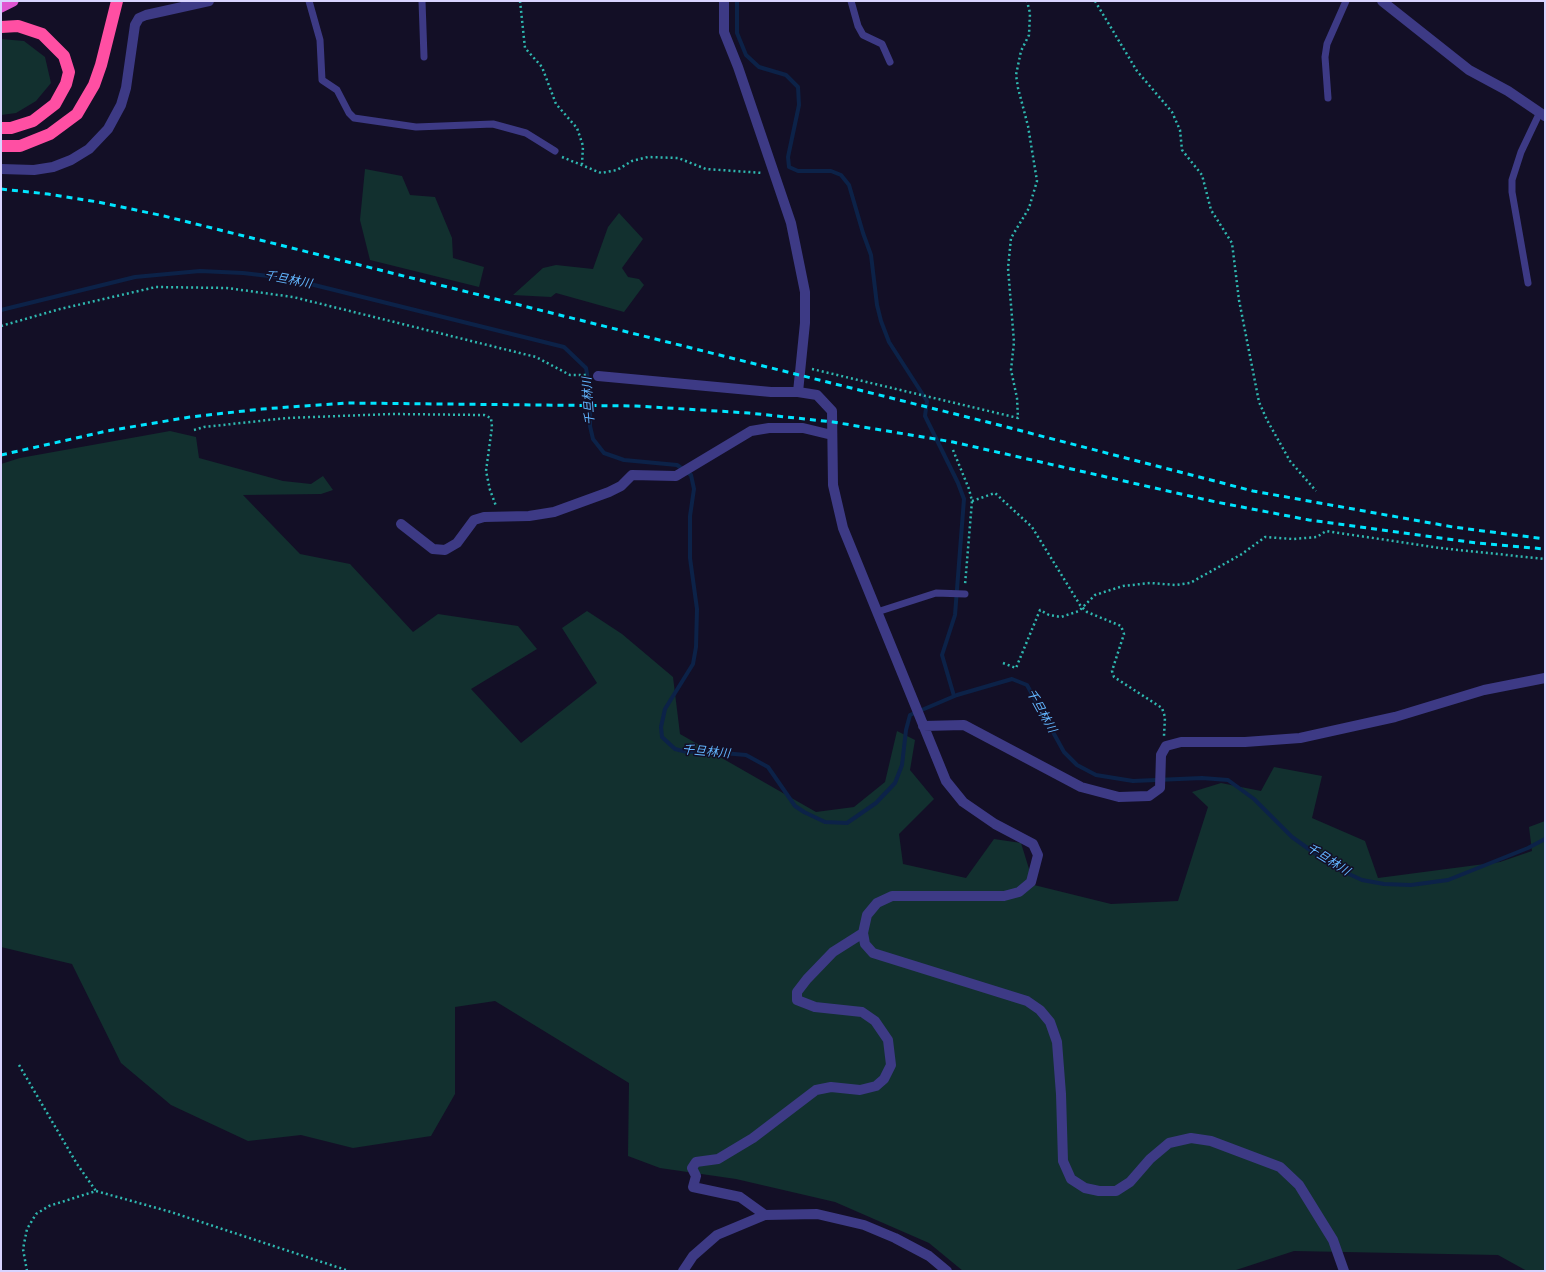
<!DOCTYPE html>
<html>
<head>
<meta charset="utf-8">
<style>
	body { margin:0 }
	#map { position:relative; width:1546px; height:1272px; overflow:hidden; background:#130f26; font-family:Helvetica,sans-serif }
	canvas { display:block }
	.frame { position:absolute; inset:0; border:2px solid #d9d4ff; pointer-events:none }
</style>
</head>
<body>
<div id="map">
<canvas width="1546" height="1272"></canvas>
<div class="frame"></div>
</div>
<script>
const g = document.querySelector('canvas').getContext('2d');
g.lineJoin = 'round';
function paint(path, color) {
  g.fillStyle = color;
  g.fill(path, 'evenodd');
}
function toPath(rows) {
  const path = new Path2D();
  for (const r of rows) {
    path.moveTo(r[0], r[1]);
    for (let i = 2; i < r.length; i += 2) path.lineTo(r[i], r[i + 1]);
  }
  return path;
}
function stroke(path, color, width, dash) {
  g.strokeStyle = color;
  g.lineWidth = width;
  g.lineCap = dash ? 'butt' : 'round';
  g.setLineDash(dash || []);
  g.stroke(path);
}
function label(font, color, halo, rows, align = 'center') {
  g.font = font + ' Helvetica,"Noto Sans JP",sans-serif';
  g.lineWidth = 3;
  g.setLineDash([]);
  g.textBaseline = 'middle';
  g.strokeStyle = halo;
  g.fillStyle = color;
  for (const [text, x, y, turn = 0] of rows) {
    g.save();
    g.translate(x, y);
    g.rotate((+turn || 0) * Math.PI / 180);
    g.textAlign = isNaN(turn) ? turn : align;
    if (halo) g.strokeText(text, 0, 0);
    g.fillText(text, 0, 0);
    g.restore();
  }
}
paint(toPath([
	[1,39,24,41,45,57,51,83,36,101,16,113,1,115],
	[365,169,402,176,410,195,435,197,452,238,453,258,484,267,479,287,370,260,360,220],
	[619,213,643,239,622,268,628,277,639,279,644,285,624,312,556,293,551,297,513,295,543,268,556,265,593,269,608,227],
	[170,431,196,437,199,458,283,481,311,484,323,476,333,490,321,494,243,495,300,554,350,564,413,632,438,614,518,626,537,649,471,689,521,743,597,683,562,628,587,611,622,634,673,677,680,734,816,812,854,807,885,782,897,731,915,740,910,770,934,799,899,834,903,864,966,878,994,839,1021,843,1034,885,1111,904,1178,901,1208,807,1192,792,1221,783,1261,791,1274,767,1322,776,1312,818,1365,841,1378,878,1500,862,1532,851,1529,827,1545,821,1545,1271,1527,1271,1498,1255,1294,1251,1233,1271,963,1271,929,1243,835,1202,736,1179,660,1168,628,1156,629,1083,495,1001,455,1007,455,1094,431,1136,353,1148,301,1135,248,1141,171,1105,121,1063,72,964,1,947,1,464,20,458]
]), '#12302f');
stroke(toPath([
	[737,1,737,33,746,55,759,67,786,75,798,87,799,105,788,157,789,167,798,171,831,171,841,175,849,185,863,233,871,255,877,305,881,321,889,342,927,401,925,416,958,483,964,499,955,615,942,655,954,696],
	[1,310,135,277,200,271,243,273,286,278,564,347,586,368,590,391,590,426,593,439,604,453,624,460,677,465,691,475,694,489,690,516,690,558,697,609,696,647,693,664,665,709,661,727,662,737,675,749,687,752,700,751,746,755,768,767,795,806,804,812,825,822,847,823,876,803,895,783,902,765,906,730,910,715,957,695,1012,679,1027,685,1064,752,1077,765,1096,775,1133,781,1202,778,1228,780,1254,799,1292,837,1334,867,1362,880,1384,884,1411,885,1448,880,1528,848,1545,839]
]), '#0c2248', 4);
stroke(toPath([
	[520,1,525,48,542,67,556,104,577,128,583,146,582,164],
	[1095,1,1137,71,1172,112,1180,130,1182,150,1202,175,1211,210,1232,243,1239,300,1259,402,1267,420,1290,461,1316,491],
	[562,157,601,173,617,170,632,161,648,157,678,158,706,169,763,173],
	[1,326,60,309,156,287,227,288,293,297,536,357,570,375,587,375],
	[812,369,1018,418,1017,398,1011,370,1014,342,1008,268,1011,238,1029,208,1037,181,1028,126,1018,88,1016,75,1021,51,1029,35,1030,13,1027,1],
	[194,430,204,427,287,418,392,414,484,415,491,418,492,427,486,471,490,490,496,506],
	[953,450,969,489,972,501,965,585],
	[972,501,995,493,1032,527,1080,605,1087,612,1121,626,1124,634,1112,671,1114,677,1162,708,1165,717,1164,736],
	[1003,663,1016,668,1040,610,1049,615,1061,617,1079,611,1095,595,1123,586,1150,583,1176,585,1190,583,1242,554,1265,537,1293,539,1317,537,1326,531,1440,548,1545,559],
	[19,1065,77,1164,96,1191],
	[27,1271,23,1249,27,1229,36,1214,49,1206,96,1191,171,1212,349,1271]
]), '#2fb8b0', 2.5, [2, 3]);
stroke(toPath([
	[309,1,320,40,322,80,337,90,349,113,354,118,416,127,493,124,526,133,555,151],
	[422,1,424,57],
	[851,1,858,26,863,35,882,44,890,62],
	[1328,98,1325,57,1327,44,1346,1],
	[1528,283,1512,192,1512,180,1521,152,1540,112],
	[877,612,936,593,965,594]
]), '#3d3a85', 7);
stroke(toPath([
	[724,1,724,32,738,67,791,223,805,292,805,323,798,392,817,395,832,411,833,485,843,528,946,781,963,802,995,824,1033,844,1038,855,1031,882,1019,892,1004,896,892,896,877,903,867,915,863,933,865,944,873,953,1027,1001,1040,1010,1050,1022,1057,1042,1061,1094,1063,1161,1071,1179,1085,1188,1099,1191,1116,1191,1130,1182,1150,1159,1169,1143,1191,1138,1211,1141,1280,1167,1299,1185,1333,1240,1344,1271],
	[1,169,34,170,53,167,71,160,89,149,108,129,121,105,126,88,135,25,139,18,146,15,209,1],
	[598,376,771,392,798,392],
	[401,524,433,549,445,550,457,543,474,520,484,517,529,516,554,512,609,492,621,486,632,475,676,476,751,431,769,428,803,428,832,435],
	[923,726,964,725,1081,787,1119,797,1149,796,1160,788,1161,755,1166,746,1181,742,1245,742,1300,738,1395,717,1484,690,1545,678],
	[765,1215,740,1197,693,1187,696,1176,692,1168,696,1162,718,1159,753,1138,816,1090,831,1087,860,1090,876,1086,884,1079,891,1065,888,1040,875,1021,862,1012,815,1007,797,1000,797,992,807,979,833,952,863,933],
	[683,1271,693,1256,717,1235,765,1215,817,1214,864,1225,895,1238,929,1256,947,1271]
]), '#3d3a85', 10);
stroke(toPath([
	[1382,1,1469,70,1508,91,1545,116]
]), '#3d3a85', 10);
stroke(toPath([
	[1,7,13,1]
]), '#e055d1', 11);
stroke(toPath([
	[1,27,18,26,42,34,64,56,69,72,66,84,55,104,33,121,11,128,1,128],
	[1,146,20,146,50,134,77,114,94,85,101,65,117,1]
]), '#ff4fa3', 12);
stroke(toPath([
	[1,189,48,194,98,202,164,216,991,423,1253,491,1453,527,1545,539],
	[1,455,107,431,190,417,262,409,347,403,636,406,749,413,833,422,953,442,1216,502,1309,520,1477,543,1545,549]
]), '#00e5ff', 3, [6, 5]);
label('italic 12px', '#62b6ff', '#130f26', [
	["千旦林川",288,280,11],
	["千旦林川",589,401,-94],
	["千旦林川",1041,711,61],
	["千旦林川",706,752,5],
	["千旦林川",1328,860,32]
]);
</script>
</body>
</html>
